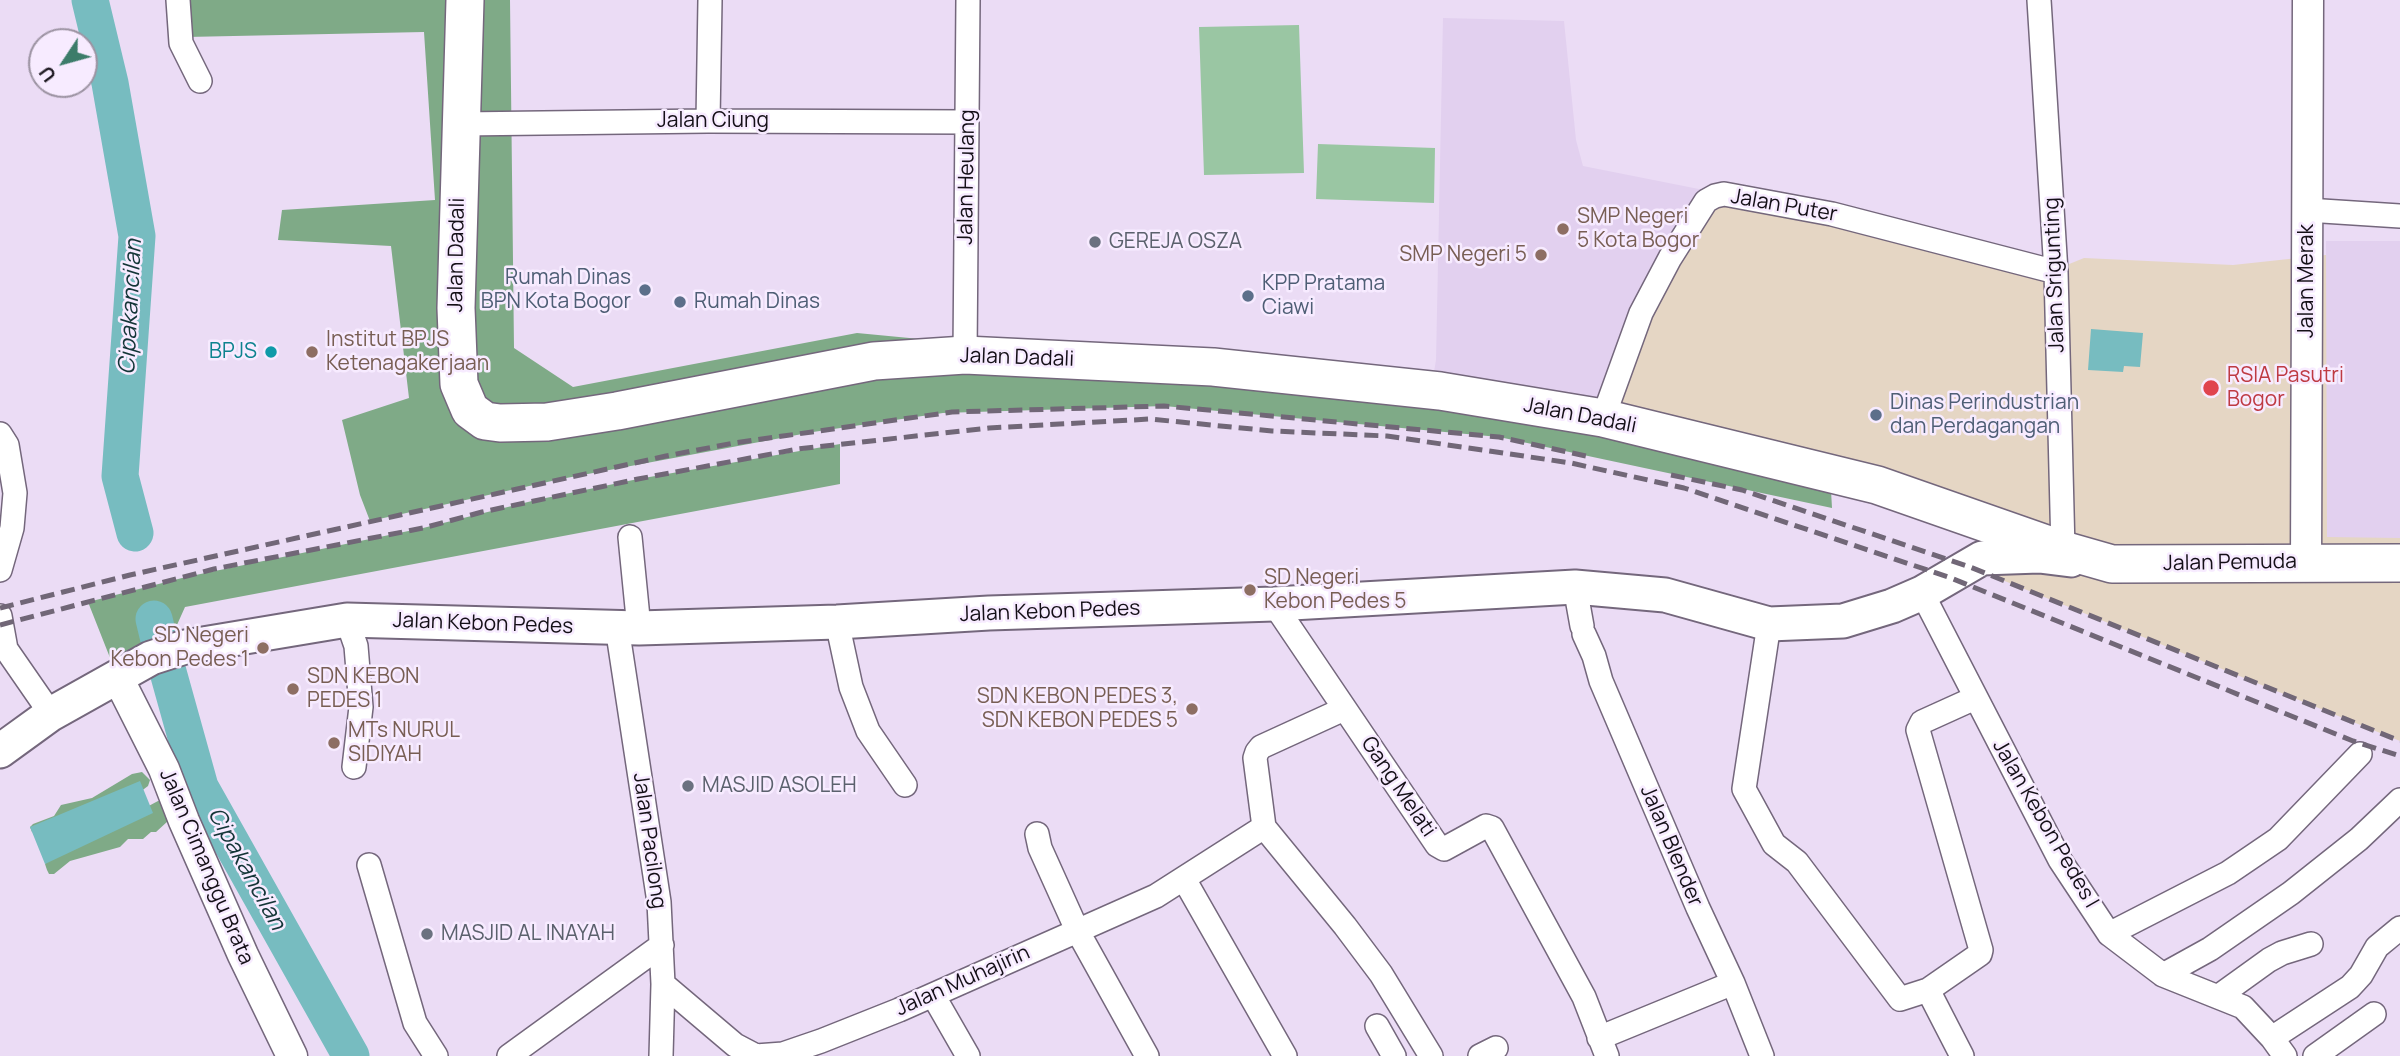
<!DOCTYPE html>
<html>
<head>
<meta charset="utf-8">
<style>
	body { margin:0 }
	#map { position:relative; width:2400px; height:1056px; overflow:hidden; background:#ebdcf5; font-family:Manrope,sans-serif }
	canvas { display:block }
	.north { position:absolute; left:28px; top:28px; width:70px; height:70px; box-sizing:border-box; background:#f7ebff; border:2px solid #9c93a2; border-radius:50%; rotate:234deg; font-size:19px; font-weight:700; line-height:28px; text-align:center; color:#140f17 }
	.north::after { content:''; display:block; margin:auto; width:24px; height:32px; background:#3c7c6a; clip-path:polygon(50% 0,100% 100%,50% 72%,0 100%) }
</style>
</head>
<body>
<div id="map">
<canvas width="2400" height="1056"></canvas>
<div class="north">U</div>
</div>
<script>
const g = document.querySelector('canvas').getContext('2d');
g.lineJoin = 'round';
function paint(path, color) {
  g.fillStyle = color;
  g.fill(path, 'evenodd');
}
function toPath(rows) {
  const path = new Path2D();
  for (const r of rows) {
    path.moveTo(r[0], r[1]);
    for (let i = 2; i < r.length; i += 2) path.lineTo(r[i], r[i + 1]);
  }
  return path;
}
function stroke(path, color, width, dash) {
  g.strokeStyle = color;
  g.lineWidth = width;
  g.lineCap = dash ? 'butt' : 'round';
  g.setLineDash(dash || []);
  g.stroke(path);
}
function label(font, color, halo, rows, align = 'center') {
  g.font = font + ' Manrope,sans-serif';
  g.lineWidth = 5;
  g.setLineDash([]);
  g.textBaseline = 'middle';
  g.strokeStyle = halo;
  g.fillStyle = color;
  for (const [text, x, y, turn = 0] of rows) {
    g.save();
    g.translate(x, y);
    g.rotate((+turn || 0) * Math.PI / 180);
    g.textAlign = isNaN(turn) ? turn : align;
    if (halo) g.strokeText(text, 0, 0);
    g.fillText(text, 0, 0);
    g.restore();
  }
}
paint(toPath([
	[1715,196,2052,271,2084,258,2233,265,2400,247,2400,741,1970,567,1986,545,1982,529,1603,418,1641,313]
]), '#e5d6c4');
paint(toPath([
	[1443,18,1564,21,1576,140,1583,166,1724,194,1706,201,1603,418,1431,390,1436,360],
	[2326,241,2400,241,2400,538,2327,537]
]), '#e2d0ef');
paint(toPath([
	[1299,25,1304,173,1204,175,1199,27],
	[1318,144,1435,148,1434,203,1316,199]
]), '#9ac6a3');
paint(toPath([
	[187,0,510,0,514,348,573,387,857,333,1213,367,1830,473,1832,508,1499,437,1164,406,943,413,813,432,561,479,370,521,360,495,342,420,409,398,391,246,278,240,282,210,435,200,424,32,186,37],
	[840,444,840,484,185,607,164,654,118,678,88,602,186,577,423,528,536,500,638,479],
	[142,772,150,780,148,786,140,792,41,835,32,832,30,827,33,824,54,816,61,805,92,798,132,774],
	[158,801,163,801,169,816,168,821,156,832,151,832,143,839,128,839,120,847,70,861,54,874,49,874,47,870,45,864,48,860]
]), '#7faa87');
paint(toPath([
	[2091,329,2143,333,2140,367,2124,366,2123,372,2088,370],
	[140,781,153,813,45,864,30,827]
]), '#77bcc0');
stroke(toPath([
	[183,788,200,787]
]), '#77bcc0', 6);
stroke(toPath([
	[90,0,110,83,137,236,120,476,135,533],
	[154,619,159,640],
	[168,672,200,787,351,1056]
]), '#77bcc0', 37);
const minor = toPath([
	[178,0,181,43,200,81],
	[2039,0,2056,272,2063,550],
	[708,121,710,0],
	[460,124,708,121,967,122],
	[2307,210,2400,216],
	[965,355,968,0],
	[1603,418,1641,313,1670,258,1706,201,1715,196,1724,194,1832,214,2056,272],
	[0,434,7,445,15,493,12,528,0,570],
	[630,537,639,628],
	[1575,587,1582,626],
	[1922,593,2060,860,2109,934,2163,975,2243,1007,2272,1038,2285,1056],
	[1274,604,1437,845,1444,849,1486,826,1492,828,1584,997,1607,1056],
	[0,616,6,649,51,714],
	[347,620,356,646,361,707,354,767],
	[837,622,851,687,868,731,905,785],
	[1769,624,1744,789,1774,844,1797,862,1900,999,1928,990,1962,1056],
	[617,627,659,902,663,984,661,1056],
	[1584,634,1594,656,1601,681,1698,908,1733,983,1762,1056],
	[1344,709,1261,747,1257,752,1255,758,1264,827,1345,926,1381,974,1431,1056],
	[1037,834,1040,848,1077,930,1147,1056],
	[369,865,415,1023,436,1056],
	[1184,879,1285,1056],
	[2109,934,2228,873,2278,839,2360,754],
	[2163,975,2210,949,2291,893,2359,839,2400,800],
	[663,984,735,1045,756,1056,783,1054,821,1041,899,1010,1156,896,1264,827],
	[1928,990,1980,954,1981,950,1918,730,1922,722,1975,698],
	[933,995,968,1056],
	[2219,996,2269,960,2282,953,2311,944],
	[1377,1026,1394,1056],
	[1599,1038,1733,983],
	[2272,1038,2350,987,2361,975,2377,947,2400,928],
	[509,1056,662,945],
	[1480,1056,1496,1048],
	[2315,1056,2374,1014]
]);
const tertiary = toPath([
	[2306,563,2308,0],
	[118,678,164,769,184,821,243,955,292,1056]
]);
const secondary = toPath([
	[0,751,51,714,151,658,185,647,347,620,639,628,837,622,989,613,1274,604,1575,587,1665,595,1769,624,1843,621,1892,606,1922,593,1982,558,2039,556,2071,560]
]);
const primary = toPath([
	[465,0,456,308,459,384,470,410,485,421,500,423,547,422,617,411,874,361,965,355,1213,367,1440,391,1603,418,1877,485,2063,550,2112,564,2400,563]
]);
stroke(minor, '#74677c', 26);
stroke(tertiary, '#74677c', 33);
stroke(secondary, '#74677c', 37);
stroke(primary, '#74677c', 40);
stroke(minor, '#fff', 23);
stroke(tertiary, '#fff', 30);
stroke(secondary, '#fff', 33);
stroke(primary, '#fff', 37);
stroke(toPath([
	[1671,475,1742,490,1970,567,2400,741],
	[0,608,130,575,666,456,734,443,952,412,1164,406,1499,437,1586,456],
	[0,625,214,569,423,528,482,512,638,479,798,449,989,428,1150,419,1272,431,1387,436,1571,463,1684,488,1951,578,2353,741,2400,756]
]), '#716777', 5, [14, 7]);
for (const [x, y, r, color] of [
	[1563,229,7,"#8d6e63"],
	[1095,242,7,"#6b7280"],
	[1541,255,7,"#8d6e63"],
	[645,290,7,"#5c6f8a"],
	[1248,296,7,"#5c6f8a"],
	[680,302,7,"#5c6f8a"],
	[271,352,7,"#0f9aa8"],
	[312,352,7,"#8d6e63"],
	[2211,388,9,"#e0444e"],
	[1876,415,7,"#5c6f8a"],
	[1250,590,7,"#8d6e63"],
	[263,648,7,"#8d6e63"],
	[293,689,7,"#8d6e63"],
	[1192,709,7,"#8d6e63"],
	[334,743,7,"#8d6e63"],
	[688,786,7,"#6b7280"],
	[427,934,7,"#6b7280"]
]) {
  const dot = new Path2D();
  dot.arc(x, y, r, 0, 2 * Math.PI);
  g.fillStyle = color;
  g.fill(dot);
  stroke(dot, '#f7ebff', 2.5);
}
label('21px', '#140f17', '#f7ebff', [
	["Jalan Ciung",713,121],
	["Jalan Heulang",967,177,-89],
	["Jalan Puter",1784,206,10],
	["Jalan Dadali",457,255,-89],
	["Jalan Srigunting",2055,275,-92],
	["Jalan Merak",2307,281,-90],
	["Jalan Dadali",1017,358,2],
	["Jalan Dadali",1580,416,11],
	["Jalan Pemuda",2230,563,-1],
	["Jalan Kebon Pedes",1050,612,-2],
	["Jalan Kebon Pedes",483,624,2],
	["Gang Melati",1398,787,56],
	["Jalan Kebon Pedes I",2045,824,60],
	["Jalan Pacilong",649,841,82],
	["Jalan Blender",1671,846,67],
	["Jalan Cimanggu Brata",206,867,67],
	["Jalan Muhajirin",963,981,-24]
]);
label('21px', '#785e54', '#f7ebff', [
	["SMP Negeri",1577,217],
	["5 Kota Bogor",1577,241],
	["SMP Negeri 5",1527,255,"right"],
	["Institut BPJS",326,340],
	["Ketenagakerjaan",326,364],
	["SD Negeri",1264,578],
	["Kebon Pedes 5",1264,602],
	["SD Negeri",249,636,"right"],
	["Kebon Pedes 1",249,660,"right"],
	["SDN KEBON",307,677],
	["PEDES 1",307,701],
	["SDN KEBON PEDES 3,",1178,697,"right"],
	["SDN KEBON PEDES 5",1178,721,"right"],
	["MTs NURUL",348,731],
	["SIDIYAH",348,755]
], 'left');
label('21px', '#5b616d', '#f7ebff', [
	["GEREJA OSZA",1109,242],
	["MASJID ASOLEH",702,786],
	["MASJID AL INAYAH",441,934]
], 'left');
label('21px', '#4e5e75', '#f7ebff', [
	["Rumah Dinas",631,278,"right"],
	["BPN Kota Bogor",631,302,"right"],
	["KPP Pratama",1262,284],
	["Ciawi",1262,308],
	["Rumah Dinas",694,302],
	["Dinas Perindustrian",1890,403],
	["dan Perdagangan",1890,427]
], 'left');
label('21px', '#0d838f', '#f7ebff', [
	["BPJS",257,352]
], 'right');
label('21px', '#be3a42', '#f7ebff', [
	["RSIA Pasutri",2227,376],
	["Bogor",2227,400]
], 'left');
label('italic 23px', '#133537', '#f7ebff', [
	["Cipakancilan",131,307,-87],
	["Cipakancilan",246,869,61]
]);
</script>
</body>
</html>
